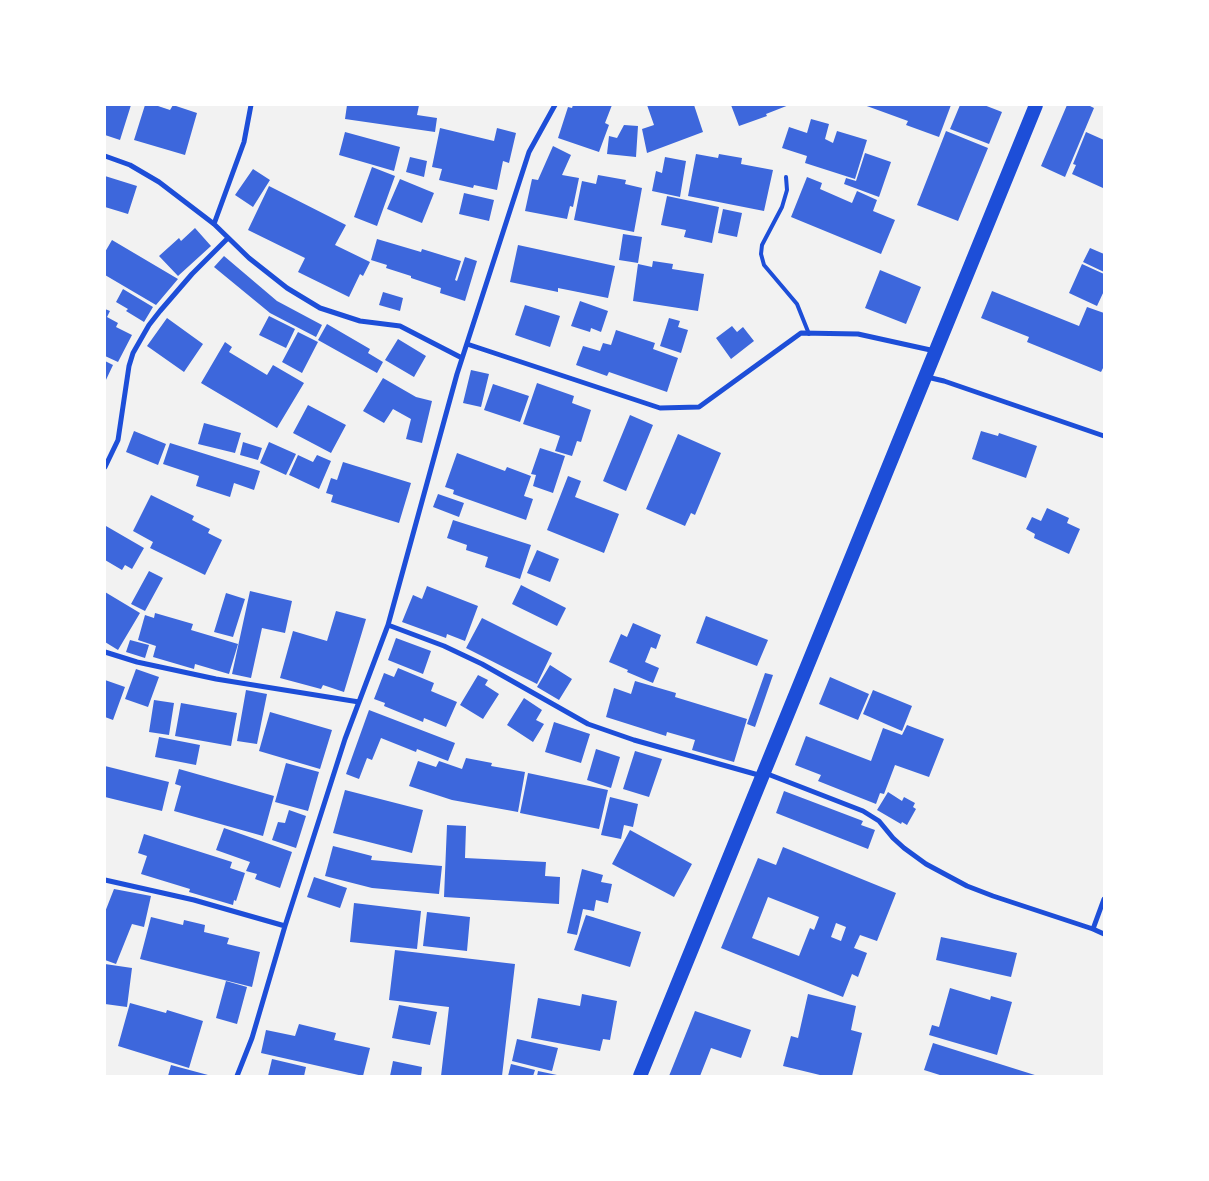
<!DOCTYPE html>
<html>
<head>
<meta charset="utf-8">
<style>
	body { margin:0 }
	#map { position:relative; width:1209px; height:1181px; overflow:hidden; background:#f2f2f2; font-family:"Noto Sans",sans-serif }
	canvas { display:block }
	.frame { position:absolute; inset:0; border:106px solid #fff; pointer-events:none }
</style>
</head>
<body>
<div id="map">
<canvas width="1209" height="1181"></canvas>
<div class="frame"></div>
</div>
<script>
const g = document.querySelector('canvas').getContext('2d');
g.lineJoin = 'round';
function paint(path, color) {
  g.fillStyle = color;
  g.fill(path, 'evenodd');
}
function toPath(rows) {
  const path = new Path2D();
  for (const r of rows) {
    path.moveTo(r[0], r[1]);
    for (let i = 2; i < r.length; i += 2) path.lineTo(r[i], r[i + 1]);
  }
  return path;
}
function stroke(path, color, width, dash) {
  g.strokeStyle = color;
  g.lineWidth = width;
  g.lineCap = dash ? 'butt' : 'round';
  g.setLineDash(dash || []);
  g.stroke(path);
}
paint(toPath([
	[105,105,131,105,120,140,105,135],
	[145,105,155,105,170,110,173,105,197,113,185,155,134,140],
	[347,105,419,105,417,115,437,118,435,132,345,119],
	[573,105,612,105,605,123,609,125,599,152,558,138,568,107,572,108],
	[647,105,694,105,703,132,647,153,642,129,654,125],
	[731,105,789,105,766,114,767,116,739,126],
	[864,105,951,105,939,137,906,125,908,121],
	[960,105,984,105,1002,112,989,144,950,129],
	[1067,105,1088,105,1094,108,1065,177,1041,166],
	[811,119,829,124,825,139,833,143,837,131,867,140,855,179,805,163,807,156,782,148,789,127,807,133],
	[624,125,638,126,636,157,607,154,609,136,617,138],
	[440,128,494,141,497,128,516,133,509,163,503,161,497,190,474,185,473,188,439,180,442,169,432,167],
	[946,131,988,148,958,221,917,205],
	[345,132,400,147,394,171,339,155],
	[1086,132,1104,140,1103,188,1072,174,1076,165,1073,164],
	[553,146,571,155,562,175,579,178,573,207,570,206,567,219,525,211,532,179,538,180],
	[865,153,891,162,879,197,844,184,846,178,856,181],
	[696,154,718,158,719,154,742,158,741,164,773,170,764,211,688,196],
	[410,157,427,161,424,177,406,172],
	[665,157,686,161,680,197,652,191,656,171,662,173],
	[372,167,395,176,377,226,354,217],
	[253,169,270,180,253,207,235,195],
	[598,175,626,180,625,184,642,188,634,232,574,220,582,181,596,184],
	[105,176,137,186,128,214,105,207],
	[807,177,822,183,820,189,852,203,857,191,877,200,873,211,895,220,881,254,791,217],
	[400,179,434,193,422,223,387,209],
	[269,186,346,225,335,245,370,262,363,276,360,274,349,297,298,272,305,258,248,230],
	[464,193,494,200,489,221,459,214],
	[667,196,719,207,712,243,684,237,686,230,661,225],
	[723,209,742,213,737,237,718,233],
	[195,228,211,246,178,276,159,256,179,238,181,241],
	[623,234,642,237,638,263,619,260],
	[377,239,421,252,422,249,461,261,455,280,457,281,465,257,477,261,465,301,440,293,441,288,411,278,411,276,386,268,387,265,371,260],
	[112,240,178,279,156,305,105,275,105,252],
	[518,245,615,266,608,298,558,288,558,292,510,282],
	[1090,248,1104,254,1104,272,1083,262],
	[224,256,277,301,322,325,316,337,270,313,214,267],
	[653,261,673,264,672,269,704,274,698,311,633,301,638,264,652,267],
	[1082,264,1104,274,1104,291,1097,306,1069,293],
	[880,270,921,287,906,324,865,308],
	[123,289,153,307,144,322,126,311,128,309,116,302],
	[992,291,1079,326,1087,307,1104,313,1104,366,1101,372,1027,342,1029,337,981,318],
	[383,292,403,298,400,311,379,305],
	[580,301,608,311,601,332,591,328,590,332,571,326],
	[525,305,560,316,550,347,515,335],
	[105,309,110,311,107,317,118,323,116,327,132,335,118,362,105,356],
	[269,316,295,329,286,348,259,335],
	[167,318,203,344,184,372,147,346],
	[669,318,680,321,678,327,688,330,681,353,660,346],
	[327,324,370,349,368,353,383,362,377,373,318,340],
	[732,326,737,332,743,327,754,341,731,359,716,338],
	[616,330,655,343,653,349,678,358,667,392,609,372,607,376,576,365,583,346,600,351,603,343,611,345],
	[298,332,318,342,302,373,282,362],
	[398,339,426,356,414,377,385,360],
	[225,342,232,347,229,352,267,375,273,365,304,383,277,428,201,383],
	[105,361,113,365,105,382],
	[471,370,489,374,481,407,463,403],
	[383,378,416,397,432,401,422,443,406,439,411,419,393,409,384,423,363,411],
	[537,383,574,396,572,403,591,410,581,442,577,441,572,456,555,451,560,436,523,424],
	[493,384,529,396,520,422,484,410],
	[308,405,346,425,331,453,293,433],
	[630,415,653,425,626,491,603,481],
	[204,423,241,433,235,453,198,444],
	[134,431,166,444,158,465,126,452],
	[981,431,998,436,999,433,1037,446,1026,478,972,459],
	[678,434,721,453,695,515,691,513,685,526,646,509],
	[243,442,262,448,258,460,240,455],
	[269,442,296,454,286,475,260,463],
	[170,443,260,471,254,490,234,483,230,497,196,486,199,476,163,464],
	[540,448,565,456,553,493,533,486,536,475,531,474],
	[457,453,505,471,507,467,531,476,524,496,533,499,526,520,453,494,454,490,445,487],
	[298,455,313,462,317,455,331,461,319,489,289,475],
	[343,462,411,483,399,523,331,502,333,495,326,493,331,478,337,480],
	[568,476,581,481,575,497,619,514,604,553,547,530],
	[438,494,464,503,459,517,433,507],
	[151,495,194,516,192,520,210,529,208,533,222,540,205,575,150,548,153,542,133,531],
	[1047,508,1069,518,1067,523,1080,529,1069,554,1034,538,1035,534,1026,529,1032,517,1041,521],
	[453,520,531,545,520,579,485,567,488,557,466,550,467,545,447,538],
	[106,526,144,548,132,569,125,565,122,570,105,560,105,528],
	[537,550,559,559,550,582,527,573],
	[149,571,163,578,145,611,131,604],
	[521,585,566,608,557,626,512,604],
	[427,586,478,606,465,641,447,634,446,638,402,622,413,595,422,599],
	[250,591,292,601,285,633,262,628,251,678,232,674],
	[105,592,140,613,118,650,105,642],
	[226,593,245,599,233,637,214,632],
	[336,611,366,619,344,692,323,685,321,689,280,678,293,631,327,641],
	[155,613,193,624,191,630,238,644,229,674,195,664,194,669,153,657,156,646,138,640,145,615,154,618],
	[706,616,768,640,757,666,696,643],
	[482,618,552,653,537,684,466,648],
	[633,623,661,635,656,649,651,647,645,662,659,668,653,683,627,672,628,670,609,662,621,634,627,637],
	[396,638,431,651,423,674,388,660],
	[130,640,149,645,145,658,126,652],
	[550,665,572,679,559,700,537,687],
	[398,668,434,683,431,691,457,702,446,727,424,718,423,722,384,706,385,703,374,699,384,673,394,677],
	[136,669,159,677,148,707,125,699],
	[765,673,773,675,755,727,747,724],
	[478,675,488,680,485,685,499,694,483,719,460,705],
	[830,677,869,694,858,720,819,704],
	[105,680,125,687,113,720,105,717],
	[635,681,676,693,675,697,747,719,734,762,692,750,695,740,667,732,666,736,606,717,614,688,631,694],
	[246,690,267,694,257,744,237,741],
	[873,690,912,706,902,731,863,714],
	[524,698,542,710,536,720,544,724,533,742,507,725],
	[154,700,174,703,169,735,149,732],
	[181,703,237,713,231,746,175,736],
	[369,710,455,743,448,761,417,749,416,752,381,738,372,760,367,758,359,779,346,774],
	[270,712,332,730,320,769,259,751],
	[554,722,590,734,581,763,545,752],
	[907,725,944,739,929,777,895,765,884,794,880,793,876,804,818,781,821,775,795,765,806,736,871,761,883,728,902,735],
	[159,737,200,745,196,765,155,757],
	[596,749,620,757,611,788,587,780],
	[635,751,662,759,649,797,623,789],
	[466,758,492,763,491,766,525,772,518,812,452,800,409,786,418,761,436,767,439,761,462,769],
	[286,763,319,772,308,811,275,802],
	[105,766,169,782,162,811,105,797],
	[179,769,274,796,263,836,174,811,181,786,175,784],
	[528,773,608,790,599,829,520,813],
	[345,790,423,810,412,853,333,833],
	[784,791,863,821,861,825,875,830,868,849,776,813],
	[888,792,902,801,904,797,915,803,913,807,916,809,907,825,902,822,901,824,877,810],
	[610,797,638,804,633,827,624,825,621,839,601,835],
	[289,810,306,816,296,848,272,840,278,822,285,823],
	[447,825,466,826,465,858,546,862,545,876,560,877,559,904,444,897],
	[224,828,292,852,280,888,255,879,257,874,246,871,250,862,216,850],
	[630,830,692,864,674,897,612,864],
	[144,834,232,862,230,868,245,873,236,901,234,900,233,905,189,892,190,889,141,874,147,856,138,853],
	[333,846,372,856,371,860,442,866,439,894,372,888,325,876],
	[783,847,896,893,877,941,860,935,854,948,867,953,858,977,852,974,843,997,721,948,758,858,776,865],
	[768,897,819,917,814,930,810,928,799,956,752,938],
	[836,923,846,927,841,941,831,937],
	[582,869,603,875,601,882,612,884,608,903,596,900,594,911,583,909,577,935,567,933],
	[314,877,347,888,340,908,307,897],
	[114,889,151,896,144,927,132,924,116,964,105,960,105,912],
	[354,903,421,911,417,949,350,942],
	[427,912,470,917,467,951,423,946],
	[586,915,641,932,630,967,574,950],
	[151,917,183,925,184,920,205,925,204,932,229,938,227,944,260,952,252,987,140,959],
	[941,937,1017,953,1011,977,936,960],
	[395,950,515,964,502,1076,441,1076,449,1007,389,1000],
	[105,964,132,968,127,1007,105,1004],
	[226,981,247,987,237,1024,216,1018],
	[950,988,990,1000,991,996,1012,1002,997,1055,929,1035,932,1025,939,1027],
	[582,994,617,1001,610,1040,603,1039,600,1051,531,1038,538,998,580,1006],
	[808,994,856,1006,851,1030,862,1033,852,1076,824,1076,783,1066,791,1036,798,1038],
	[130,1003,166,1013,167,1010,203,1021,189,1068,118,1046],
	[399,1005,437,1012,430,1045,392,1038],
	[695,1011,751,1030,741,1058,711,1048,700,1076,669,1076],
	[299,1024,336,1033,334,1040,370,1048,363,1076,261,1053,266,1030,295,1036],
	[517,1039,558,1048,552,1071,512,1061],
	[933,1043,1038,1076,943,1076,924,1070],
	[272,1059,306,1067,304,1076,268,1076],
	[393,1061,422,1067,421,1076,390,1076],
	[511,1064,535,1070,533,1076,508,1076],
	[171,1065,208,1075,208,1076,168,1076],
	[538,1071,557,1075,556,1076,537,1076]
]), '#3d67dc');
stroke(toPath([
	[786,177,787,190,782,207,762,245,761,254,764,265,797,304,809,334]
]), '#1d4ed8', 4);
stroke(toPath([
	[105,156,130,165,159,182,214,224,249,258,287,288,320,308,360,321,400,326,462,358],
	[214,224,244,142,251,105],
	[467,344,660,408,699,407,801,333,858,334,935,351],
	[927,377,944,381,1104,436],
	[105,467,118,440,129,366,133,353,149,325,160,311,192,274,228,238],
	[388,625,444,646,482,664,588,724,634,740,762,776],
	[105,652,137,662,216,679,359,702],
	[765,773,863,811,879,821,893,838,904,848,926,864,967,886,993,896,1093,929,1104,934],
	[105,880,194,900,285,926],
	[1093,929,1104,899],
	[237,1076,252,1038,285,926,345,739,388,625,457,374,529,152,555,105]
]), '#1d4ed8', 5);
stroke(toPath([
	[640,1076,1036,105]
]), '#1d4ed8', 14);
</script>
</body>
</html>
